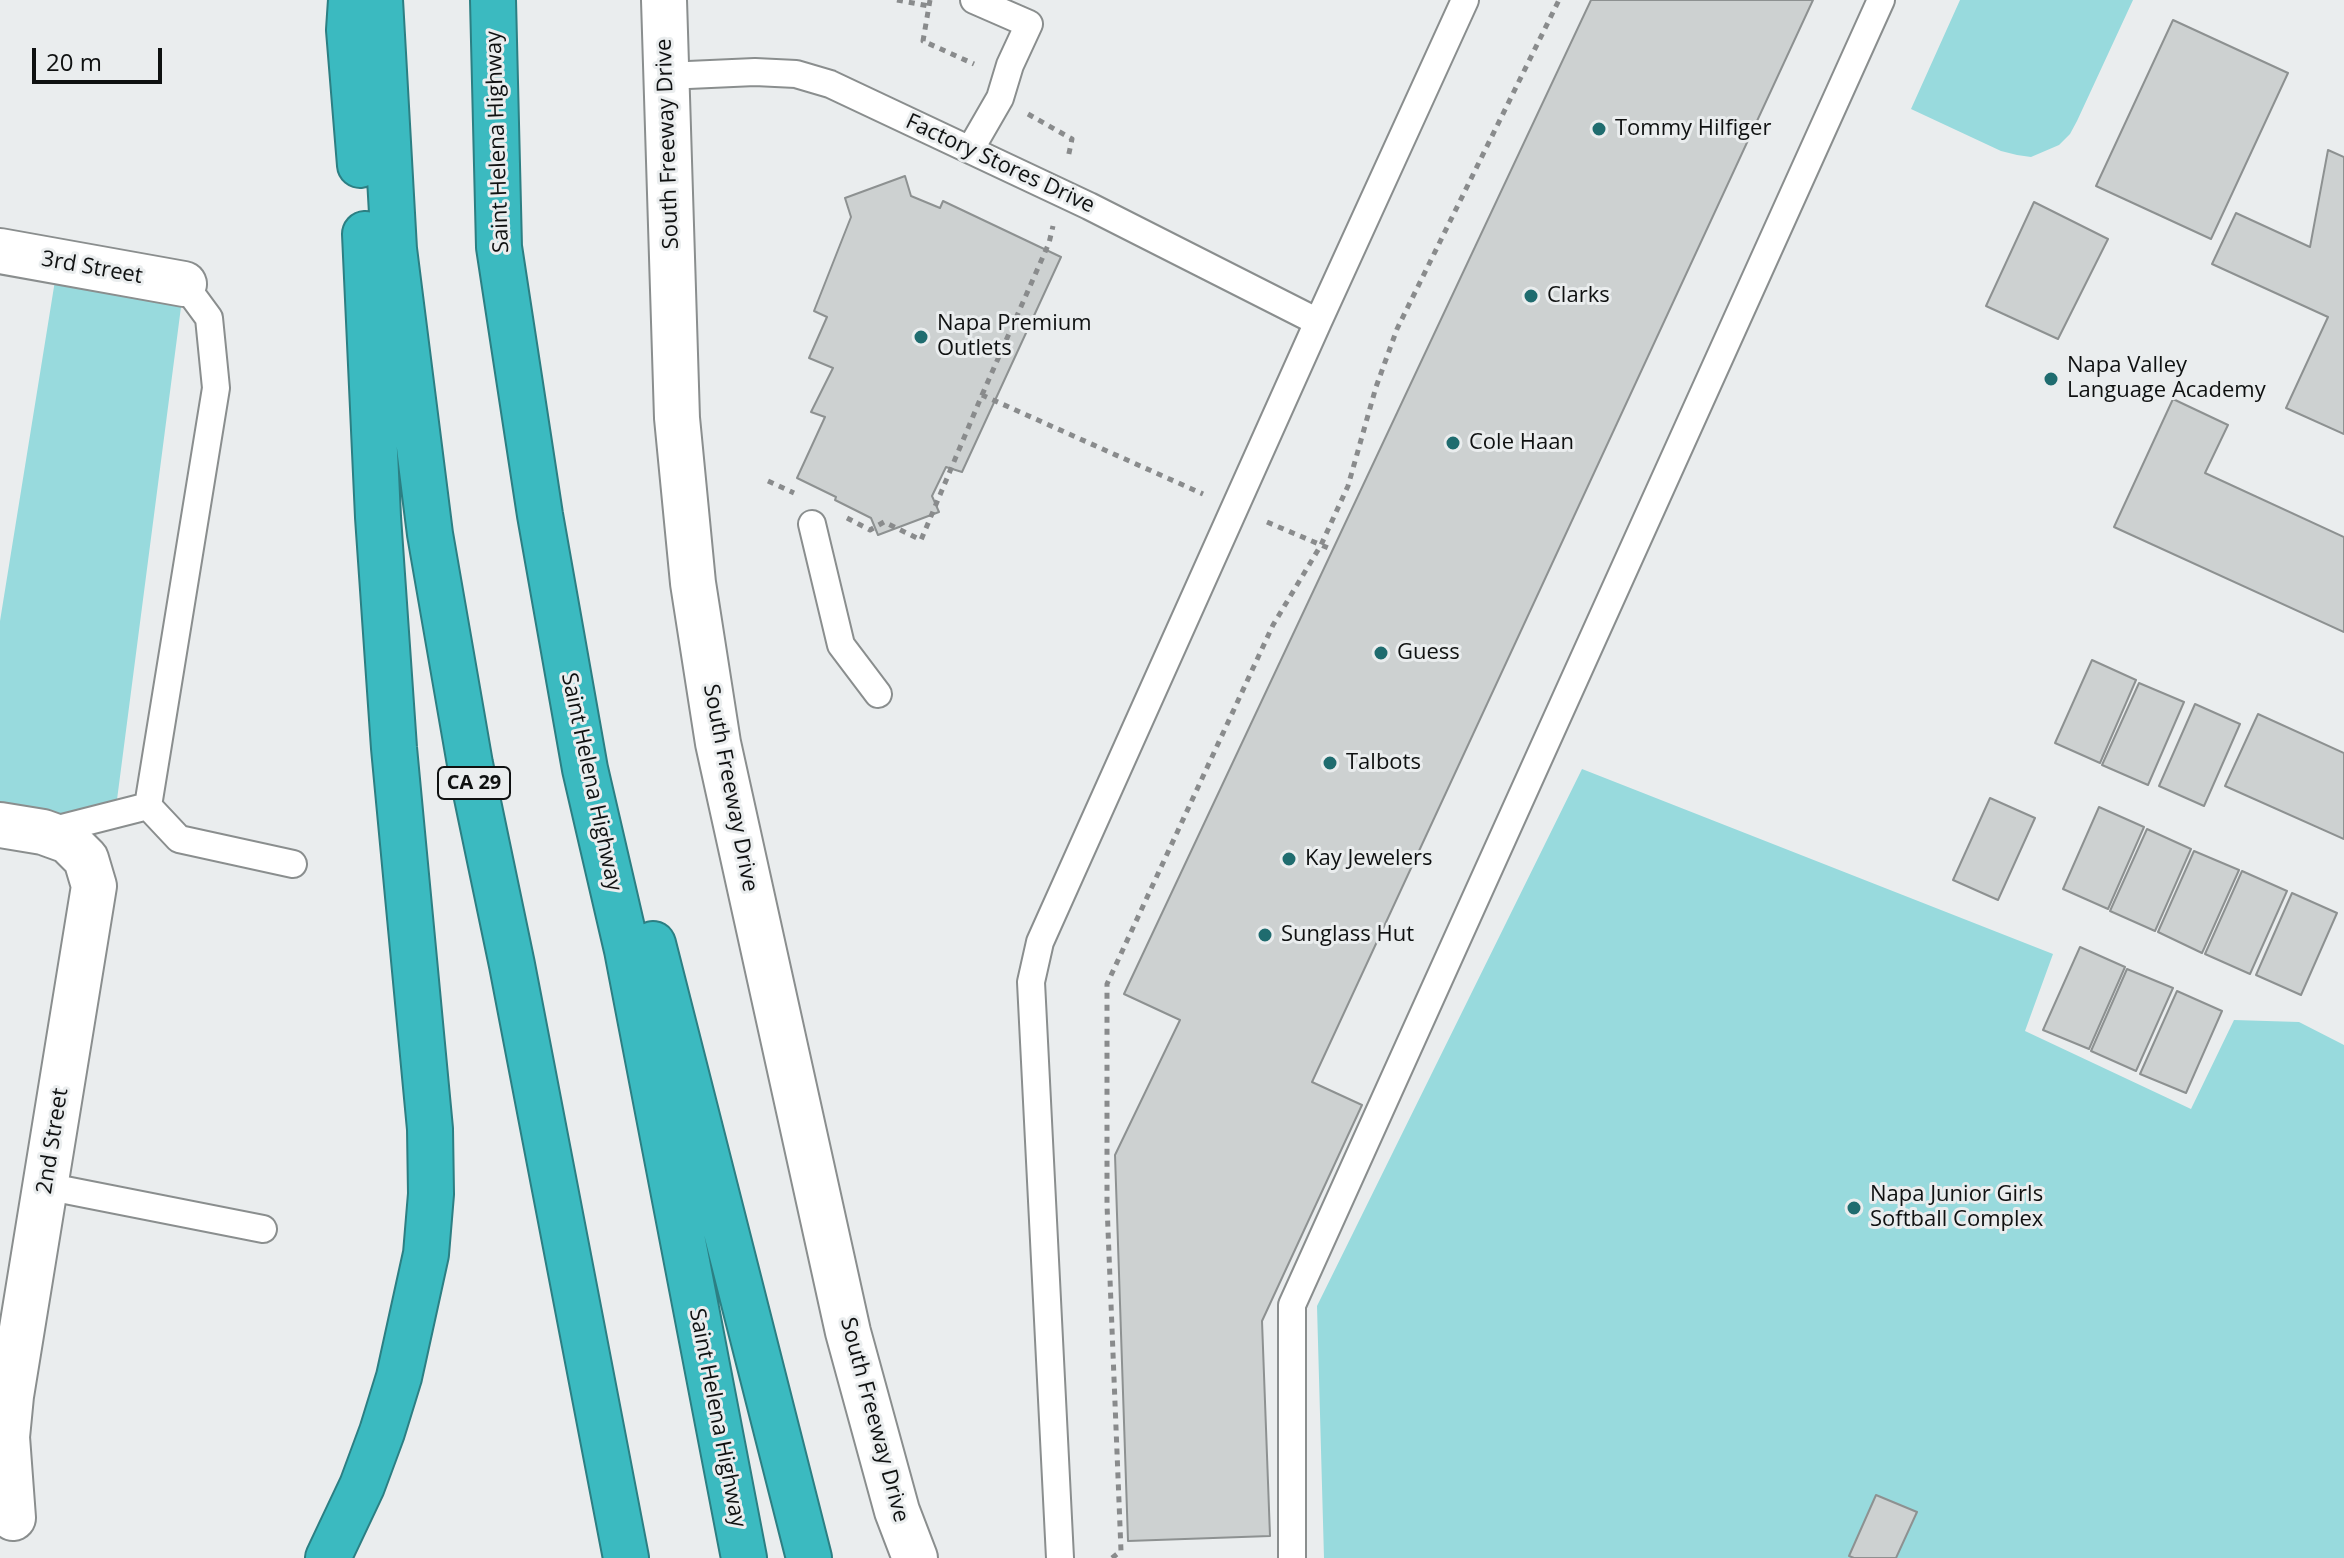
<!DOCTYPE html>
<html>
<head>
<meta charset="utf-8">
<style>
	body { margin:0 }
	#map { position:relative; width:2344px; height:1558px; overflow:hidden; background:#eaedee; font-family:"Open Sans",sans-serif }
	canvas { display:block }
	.scale { position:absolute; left:32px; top:48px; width:130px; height:36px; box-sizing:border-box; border:4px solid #0f1111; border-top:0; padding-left:10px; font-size:24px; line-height:28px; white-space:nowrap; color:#0f1111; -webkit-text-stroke:6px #eaedee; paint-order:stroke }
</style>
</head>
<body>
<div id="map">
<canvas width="2344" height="1558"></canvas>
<div class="scale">20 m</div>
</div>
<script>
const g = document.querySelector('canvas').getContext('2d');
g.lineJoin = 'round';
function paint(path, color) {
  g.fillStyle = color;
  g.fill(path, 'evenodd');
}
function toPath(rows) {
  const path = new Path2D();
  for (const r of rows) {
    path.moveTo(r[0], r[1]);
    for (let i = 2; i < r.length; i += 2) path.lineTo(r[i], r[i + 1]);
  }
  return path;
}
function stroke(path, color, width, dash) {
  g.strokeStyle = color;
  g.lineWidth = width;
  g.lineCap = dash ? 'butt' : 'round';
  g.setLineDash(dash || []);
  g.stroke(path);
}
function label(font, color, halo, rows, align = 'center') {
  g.font = font + ' "Open Sans",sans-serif';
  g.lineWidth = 6;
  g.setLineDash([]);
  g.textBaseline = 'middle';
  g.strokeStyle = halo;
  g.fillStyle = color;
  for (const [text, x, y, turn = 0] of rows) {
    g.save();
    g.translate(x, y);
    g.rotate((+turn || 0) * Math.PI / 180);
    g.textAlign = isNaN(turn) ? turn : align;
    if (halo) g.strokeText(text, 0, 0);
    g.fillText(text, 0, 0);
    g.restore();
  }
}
paint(toPath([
	[1960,0,2133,0,2077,121,2070,134,2059,145,2031,157,2017,155,2001,151,1911,109],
	[58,262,184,284,115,815,0,825,0,621],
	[1582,769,2053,954,2025,1031,2191,1109,2234,1020,2299,1022,2344,1045,2344,1558,1324,1558,1317,1306]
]), '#98dadd');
const building = toPath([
	[1591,0,1813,0,1312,1082,1362,1105,1262,1321,1270,1536,1128,1541,1115,1155,1180,1020,1124,994,1591,0],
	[2173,20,2288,73,2211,239,2096,186,2173,20],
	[2328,150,2344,157,2344,434,2286,408,2328,317,2212,264,2236,213,2310,247,2328,150],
	[905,176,911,196,940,208,943,201,1061,257,962,472,946,467,932,496,939,512,878,535,871,518,835,500,836,497,797,478,825,417,811,412,833,368,809,358,827,317,814,311,851,217,845,198,905,176],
	[2034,202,2108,239,2058,339,1986,306,2034,202],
	[2173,399,2228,425,2205,473,2344,537,2344,632,2114,527,2173,399],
	[2092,660,2136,680,2100,763,2055,743,2092,660],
	[2139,683,2184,702,2148,785,2102,765,2139,683],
	[2195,704,2240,724,2204,806,2159,786,2195,704],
	[2258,714,2344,753,2344,839,2225,786,2258,714],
	[1990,798,2035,818,1998,900,1953,880,1990,798],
	[2099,807,2144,827,2108,909,2063,889,2099,807],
	[2147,829,2191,849,2155,931,2110,911,2147,829],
	[2194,851,2239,870,2202,953,2158,932,2194,851],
	[2242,871,2287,891,2250,974,2205,954,2242,871],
	[2292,893,2337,913,2301,995,2256,975,2292,893],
	[2080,947,2125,967,2089,1049,2043,1030,2080,947],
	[2127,969,2173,988,2136,1071,2091,1051,2127,969],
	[2177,991,2222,1011,2186,1093,2140,1074,2177,991],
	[1876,1495,1917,1512,1896,1558,1854,1558,1849,1556,1876,1495]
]);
paint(building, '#cdd1d1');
stroke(building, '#8d9191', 2);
const service = toPath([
	[666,76,755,72,796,74,830,84,1089,206,1318,322],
	[970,150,1000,98,1010,65,1029,24,974,0],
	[812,524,841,645,878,694],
	[148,806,179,839,293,864],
	[46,832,148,806,216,388,209,318,184,284],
	[45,1186,263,1229],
	[1060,1558,1031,982,1040,942,1318,322,1465,0],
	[1292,1558,1292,1305,1881,0]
]);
const minor = toPath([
	[0,251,184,284],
	[0,825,43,832,68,841,86,859,94,886,11,1396,7,1437,13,1518]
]);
const tertiary = toPath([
	[664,0,677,418,693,583,718,743,848,1332,897,1511,915,1558]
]);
const motorway = toPath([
	[351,0,349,30,360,165],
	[380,0,394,249,430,534,470,764,512,965,626,1558],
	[493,0,499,247,540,515,585,769,627,950,744,1558],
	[653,944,809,1558],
	[328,1558,362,1486,382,1432,399,1377,426,1254,431,1194,430,1129,394,748,378,517,365,234]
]);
stroke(service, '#8a8e8e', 30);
stroke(minor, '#8a8e8e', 48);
stroke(tertiary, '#8a8e8e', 48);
stroke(motorway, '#2c7f83', 48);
stroke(toPath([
	[897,0,929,6],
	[930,0,923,41,974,64],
	[1028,114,1072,139,1068,158],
	[982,395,1049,243,1053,226],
	[768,481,794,493],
	[847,518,870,530,884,522,921,540,982,395,1203,494],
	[1267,522,1333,550],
	[1112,1558,1121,1551,1107,1205,1107,984,1273,625,1321,545,1348,486,1376,387,1397,329,1559,0]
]), '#898b8c', 5, [6, 6]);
stroke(service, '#fff', 26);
stroke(minor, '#fff', 44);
stroke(tertiary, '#fff', 44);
stroke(motorway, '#3bbac0', 44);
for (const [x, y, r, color] of [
	[1599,129,8,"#1f6c6f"],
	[1531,296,8,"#1f6c6f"],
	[921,337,8,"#1f6c6f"],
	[2051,379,8,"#1f6c6f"],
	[1453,443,8,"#1f6c6f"],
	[1381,653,8,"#1f6c6f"],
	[1330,763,8,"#1f6c6f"],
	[1289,859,8,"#1f6c6f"],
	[1265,935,8,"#1f6c6f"],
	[1854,1208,8,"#1f6c6f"]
]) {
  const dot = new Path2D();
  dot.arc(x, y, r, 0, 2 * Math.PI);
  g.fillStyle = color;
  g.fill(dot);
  stroke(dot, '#eaedee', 3);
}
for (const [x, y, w] of [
	[474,783,72]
]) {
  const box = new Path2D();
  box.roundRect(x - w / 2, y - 16, w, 32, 6);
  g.fillStyle = '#eaedee';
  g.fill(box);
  stroke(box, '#0f1111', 2);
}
label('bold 20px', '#0f1111', null, [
	["CA 29",474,783]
]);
label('22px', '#0f1111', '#eaedee', [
	["Tommy Hilfiger",1615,129],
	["Clarks",1547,296],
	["Napa Premium",937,324],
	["Outlets",937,349],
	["Napa Valley",2067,366],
	["Language Academy",2067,391],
	["Cole Haan",1469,443],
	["Guess",1397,653],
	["Talbots",1346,763],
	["Kay Jewelers",1305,859],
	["Sunglass Hut",1281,935],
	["Napa Junior Girls",1870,1195],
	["Softball Complex",1870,1220]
], 'left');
label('22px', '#0f1111', '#eaedee', [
	["Saint Helena Highway",498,142,-92],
	["South Freeway Drive",668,144,-92],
	["Factory Stores Drive",1000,164,25],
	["3rd Street",92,268,10],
	["Saint Helena Highway",591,782,78],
	["South Freeway Drive",730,788,79],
	["2nd Street",53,1141,-81],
	["Saint Helena Highway",717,1418,79],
	["South Freeway Drive",874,1420,75]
]);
</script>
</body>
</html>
